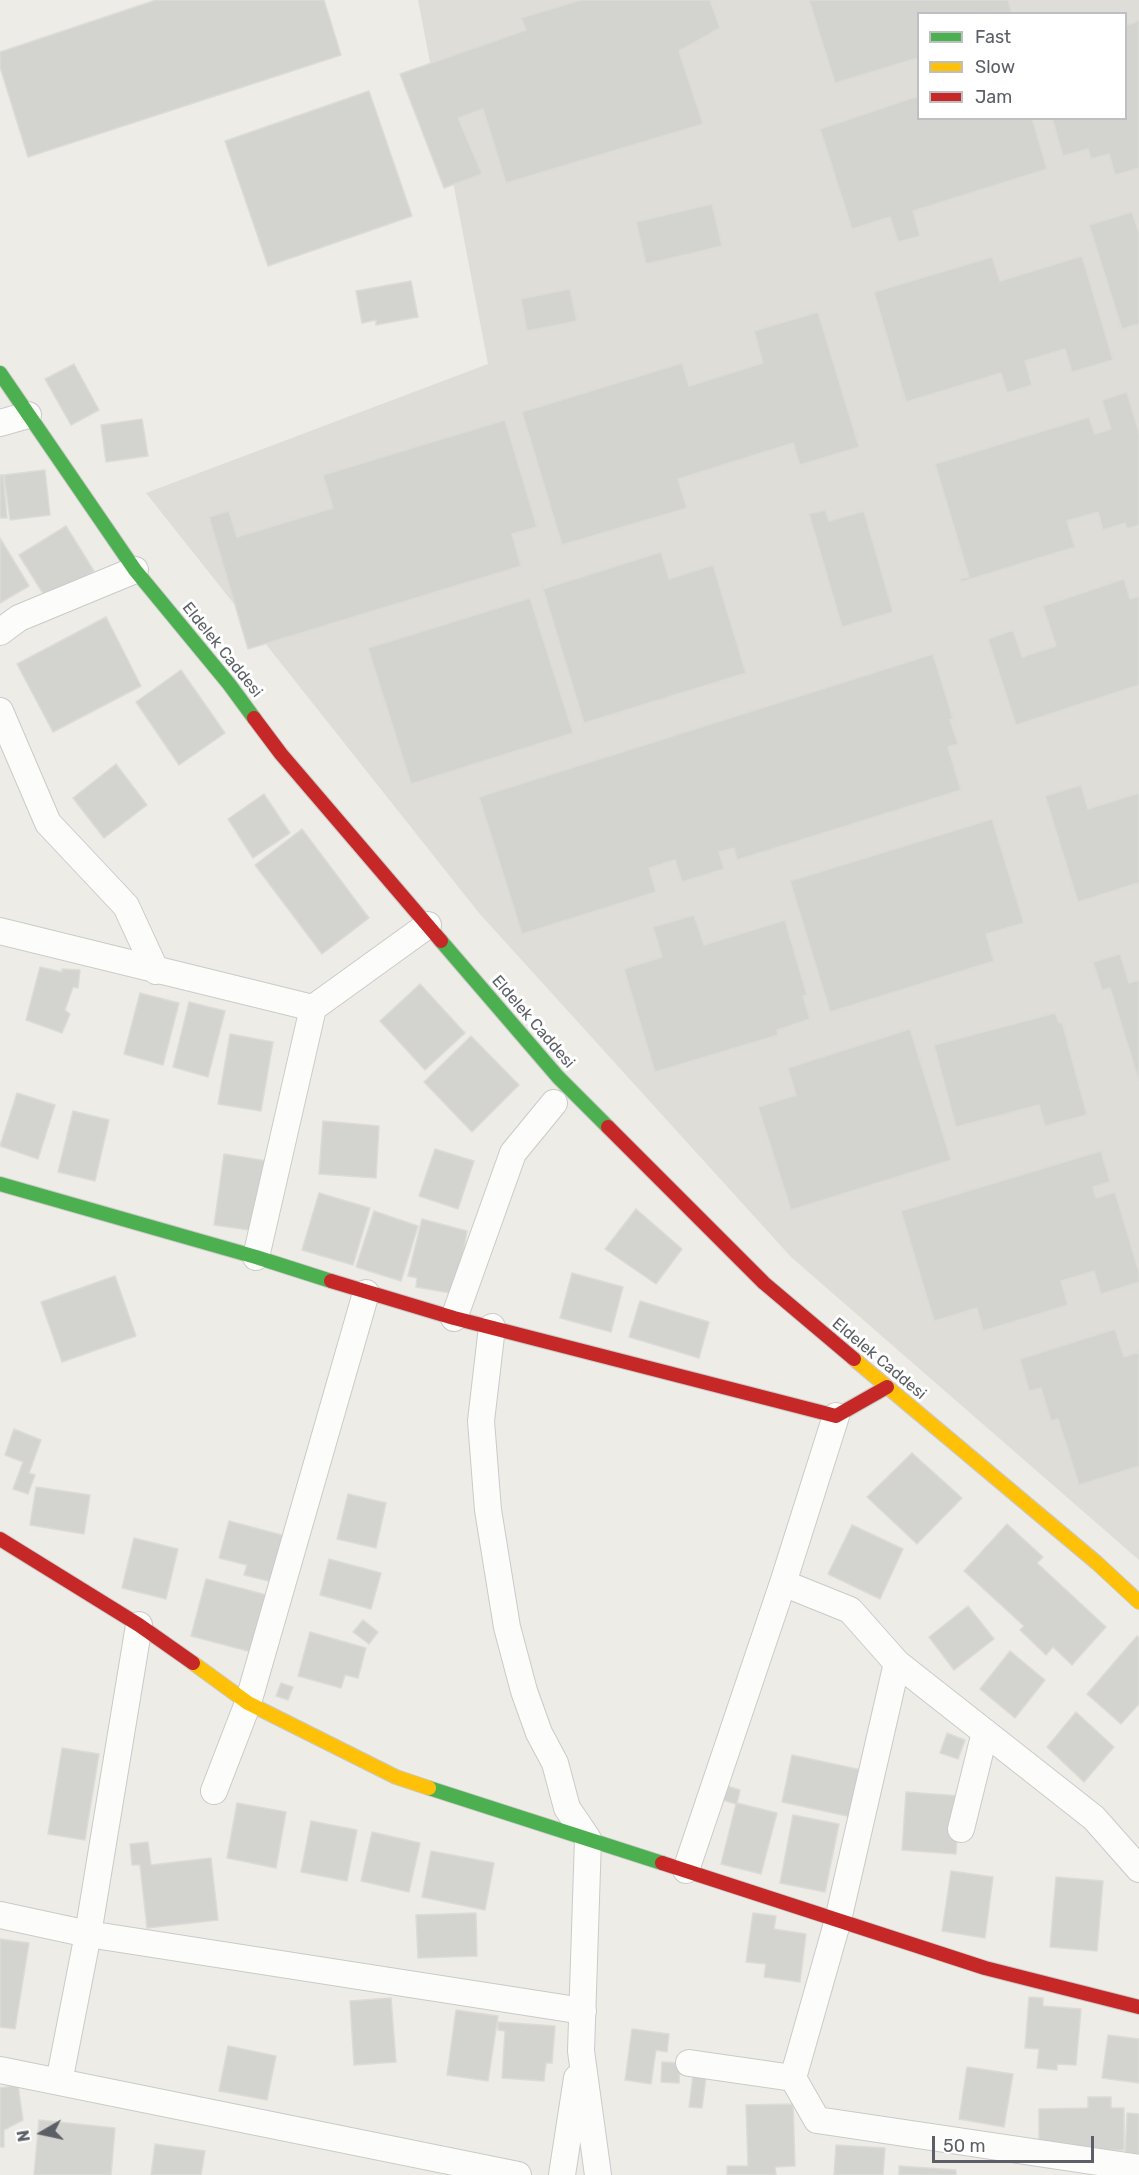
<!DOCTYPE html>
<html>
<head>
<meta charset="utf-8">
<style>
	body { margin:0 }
	#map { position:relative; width:1139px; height:2175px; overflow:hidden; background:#edece7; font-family:Rubik,sans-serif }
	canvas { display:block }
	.legend { position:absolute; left:917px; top:12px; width:210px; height:108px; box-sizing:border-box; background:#fff; border:2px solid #bebfc2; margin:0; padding:8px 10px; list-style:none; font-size:18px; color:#5c6066 }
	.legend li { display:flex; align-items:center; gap:12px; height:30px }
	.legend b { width:30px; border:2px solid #bebfc2 }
	.north { position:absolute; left:12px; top:2103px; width:60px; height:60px; -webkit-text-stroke:4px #fff; paint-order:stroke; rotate:261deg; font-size:16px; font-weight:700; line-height:24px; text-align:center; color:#5c6066 }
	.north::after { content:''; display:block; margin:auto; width:21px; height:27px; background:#5c6066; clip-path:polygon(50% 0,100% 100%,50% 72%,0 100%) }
	.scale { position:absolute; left:932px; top:2136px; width:162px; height:27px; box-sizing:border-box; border:3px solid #5c6066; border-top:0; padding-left:8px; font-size:18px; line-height:21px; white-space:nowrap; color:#5c6066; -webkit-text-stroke:4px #fff; paint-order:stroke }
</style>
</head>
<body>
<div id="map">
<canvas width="1139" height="2175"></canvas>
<ul class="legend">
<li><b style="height:8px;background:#4caf50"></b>Fast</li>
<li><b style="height:8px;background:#ffc107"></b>Slow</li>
<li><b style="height:8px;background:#c62828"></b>Jam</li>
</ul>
<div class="north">N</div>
<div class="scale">50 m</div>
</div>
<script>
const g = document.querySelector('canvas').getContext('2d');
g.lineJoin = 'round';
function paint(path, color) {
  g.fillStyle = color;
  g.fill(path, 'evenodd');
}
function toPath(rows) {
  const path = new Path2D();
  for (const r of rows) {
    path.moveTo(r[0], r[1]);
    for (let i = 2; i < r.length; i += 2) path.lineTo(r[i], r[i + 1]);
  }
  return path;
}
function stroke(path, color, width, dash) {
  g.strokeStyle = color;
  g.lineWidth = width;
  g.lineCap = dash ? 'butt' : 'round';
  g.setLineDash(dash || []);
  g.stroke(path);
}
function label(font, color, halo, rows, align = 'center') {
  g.font = font + ' Rubik,sans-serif';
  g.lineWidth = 6;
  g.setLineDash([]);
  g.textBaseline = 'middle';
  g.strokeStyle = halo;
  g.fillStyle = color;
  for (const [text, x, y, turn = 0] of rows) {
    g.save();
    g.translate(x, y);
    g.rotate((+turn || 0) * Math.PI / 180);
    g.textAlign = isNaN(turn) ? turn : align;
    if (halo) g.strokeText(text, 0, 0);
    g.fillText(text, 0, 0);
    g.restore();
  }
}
paint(toPath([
	[418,0,1139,0,1139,1560,791,1257,479,913,146,493,488,364],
	[918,14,1126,14,1126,118,918,118]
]), '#deddd8');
const building = toPath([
	[156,0,324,0,341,55,28,157,0,67,0,52,156,0],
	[581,0,710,0,720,28,679,51,703,124,506,183,483,109,458,118,482,174,444,188,400,74,526,30,521,18,581,0],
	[809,0,1008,0,1012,14,918,14,918,58,835,83,809,0],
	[1139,21,1139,168,1115,175,1109,154,1091,159,1088,149,1063,156,1052,118,1126,118,1126,25,1139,21],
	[369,91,412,216,268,266,225,141,369,91],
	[918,96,918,118,1032,118,1047,169,913,211,920,236,898,242,890,217,852,229,820,129,918,96],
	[712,204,722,246,646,264,636,222,712,204],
	[1132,212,1139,233,1139,324,1122,329,1089,225,1132,212],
	[1082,256,1113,360,1072,372,1065,349,1025,361,1032,385,1007,393,1001,373,906,402,874,292,992,257,1000,281,1082,256],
	[411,281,418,317,376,325,376,320,362,323,356,291,411,281],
	[570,289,577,321,527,331,521,299,570,289],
	[818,312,859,447,800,465,793,443,678,479,687,508,562,545,522,412,682,363,689,386,763,363,754,331,818,312],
	[74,364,99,410,71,425,45,379,74,364],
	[1127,392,1139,433,1139,525,1127,529,1125,523,1103,530,1098,512,1067,521,1075,547,961,582,960,579,969,577,935,464,1089,417,1095,434,1111,429,1102,400,1127,392],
	[142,419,148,456,106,462,101,425,142,419],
	[505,420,537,527,512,534,521,566,248,649,209,517,229,511,237,537,333,508,323,475,505,420],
	[45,470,50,515,10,520,4,475,45,470],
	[0,475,3,475,7,518,0,518,0,475],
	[825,510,829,521,864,511,893,612,842,627,809,514,825,510],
	[66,526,94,571,47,600,19,555,66,526],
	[0,538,29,586,0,603,0,538],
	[661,552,669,579,713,565,746,673,584,723,543,589,661,552],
	[1124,579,1130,599,1139,596,1139,685,1016,725,988,639,1013,630,1022,657,1056,646,1043,606,1124,579],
	[530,598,573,733,411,784,368,648,530,598],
	[106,617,141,686,53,732,17,664,106,617],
	[933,654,953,719,950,720,958,744,948,747,961,790,737,860,734,848,719,852,724,869,682,882,675,860,649,868,656,892,522,934,479,797,933,654],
	[181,670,225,733,179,765,136,702,181,670],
	[116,764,147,805,104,838,73,798,116,764],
	[1081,785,1088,809,1139,793,1139,885,1138,883,1078,902,1045,796,1081,785],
	[264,794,290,833,253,858,228,819,264,794],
	[992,819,1024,923,986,934,994,961,830,1012,790,881,992,819],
	[302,829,369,918,322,954,255,865,302,829],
	[694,915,704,945,785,920,807,995,803,996,810,1019,777,1030,778,1035,655,1072,624,969,662,957,653,927,694,915],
	[1120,954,1129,983,1139,980,1139,1081,1110,988,1102,990,1093,962,1120,954],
	[40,967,62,972,62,969,80,970,78,988,73,987,65,1010,70,1014,62,1033,26,1020,40,967],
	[420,984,465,1033,425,1070,380,1021,420,984],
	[140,993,179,1003,163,1065,124,1054,140,993],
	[189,1002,225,1011,208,1077,173,1067,189,1002],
	[1055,1013,1059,1023,1062,1022,1087,1115,1045,1126,1039,1105,956,1127,934,1045,1055,1013],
	[910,1029,951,1160,791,1210,758,1107,796,1095,788,1068,910,1029],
	[230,1034,273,1042,261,1111,218,1104,230,1034],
	[471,1036,519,1085,472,1132,424,1082,471,1036],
	[17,1093,55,1105,38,1159,0,1146,17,1093],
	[73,1111,109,1120,95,1181,58,1172,73,1111],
	[323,1121,379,1126,376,1178,319,1174,323,1121],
	[435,1149,474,1161,458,1209,419,1196,435,1149],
	[1101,1151,1110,1182,1093,1187,1096,1198,1115,1192,1139,1272,1139,1282,1101,1294,1094,1271,1061,1281,1068,1305,983,1331,977,1308,934,1321,901,1211,1101,1151],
	[224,1154,267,1161,256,1231,214,1225,224,1154],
	[319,1193,370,1208,353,1265,302,1250,319,1193],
	[636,1209,682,1249,656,1284,605,1249,636,1209],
	[374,1211,418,1226,401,1281,356,1267,374,1211],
	[422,1219,467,1231,456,1294,416,1287,417,1278,408,1276,422,1219],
	[572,1273,623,1287,611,1332,560,1318,572,1273],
	[115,1276,136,1336,62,1362,41,1302,115,1276],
	[640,1301,709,1322,699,1358,629,1337,640,1301],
	[1115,1329,1124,1357,1139,1352,1139,1466,1079,1485,1058,1419,1051,1421,1041,1388,1029,1391,1020,1359,1115,1329],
	[14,1429,41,1440,29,1473,35,1475,28,1494,13,1489,23,1462,5,1455,14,1429],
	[912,1453,962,1498,917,1544,867,1497,912,1453],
	[36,1487,90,1495,84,1534,30,1525,36,1487],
	[348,1494,386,1503,376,1548,337,1539,348,1494],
	[229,1521,289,1537,277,1583,244,1575,247,1565,219,1558,229,1521],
	[1007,1524,1043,1557,1037,1563,1106,1627,1072,1665,1053,1647,1046,1655,1020,1630,1024,1626,964,1571,1007,1524],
	[852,1525,903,1549,880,1599,828,1574,852,1525],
	[134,1538,178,1549,166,1599,122,1588,134,1538],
	[329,1559,381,1573,371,1609,320,1595,329,1559],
	[206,1579,274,1597,259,1654,191,1636,206,1579],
	[968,1606,994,1639,954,1670,929,1637,968,1606],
	[363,1620,378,1632,369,1644,353,1632,363,1620],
	[310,1632,366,1648,358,1678,345,1675,341,1688,298,1676,310,1632],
	[1137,1636,1139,1638,1139,1704,1121,1724,1087,1694,1137,1636],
	[1010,1651,1045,1680,1015,1718,980,1689,1010,1651],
	[281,1683,293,1687,288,1700,276,1696,281,1683],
	[1076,1712,1114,1747,1084,1782,1047,1747,1076,1712],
	[947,1733,965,1740,958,1759,940,1753,947,1733],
	[62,1748,99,1754,85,1840,48,1834,62,1748],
	[792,1755,871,1772,861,1819,782,1802,792,1755],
	[727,1786,740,1790,737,1803,777,1813,761,1874,721,1864,736,1804,723,1800,727,1786],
	[906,1792,960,1796,956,1854,902,1850,906,1792],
	[237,1803,286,1812,276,1868,227,1858,237,1803],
	[793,1815,839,1824,825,1892,780,1883,793,1815],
	[311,1821,357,1830,347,1881,301,1872,311,1821],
	[372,1832,420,1843,409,1892,361,1881,372,1832],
	[148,1842,151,1865,211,1858,218,1920,147,1928,140,1865,132,1865,130,1844,148,1842],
	[431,1851,494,1863,485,1910,422,1897,431,1851],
	[951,1871,993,1877,985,1938,942,1931,951,1871],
	[1056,1877,1103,1881,1097,1951,1050,1947,1056,1877],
	[476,1913,477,1956,418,1958,416,1915,476,1913],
	[753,1913,776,1916,774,1929,806,1934,800,1982,764,1977,766,1964,746,1962,753,1913],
	[0,1939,29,1943,15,2029,0,2027,0,1939],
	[1029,1997,1043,1998,1043,2006,1081,2009,1076,2065,1057,2064,1057,2070,1037,2068,1039,2049,1025,2048,1029,1997],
	[391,1998,396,2062,354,2065,350,2001,391,1998],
	[456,2010,498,2016,488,2081,447,2075,456,2010],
	[498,2022,555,2026,552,2063,546,2063,544,2081,502,2078,505,2031,498,2030,498,2022],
	[632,2029,669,2034,667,2052,656,2050,651,2084,625,2080,632,2029],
	[1108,2035,1139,2039,1139,2083,1102,2078,1108,2035],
	[228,2046,276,2056,267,2100,219,2091,228,2046],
	[662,2062,680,2063,679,2083,661,2082,662,2062],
	[967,2067,1013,2074,1004,2127,959,2119,967,2067],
	[693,2075,706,2077,702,2108,689,2107,693,2075],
	[18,2085,23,2120,4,2130,4,2147,0,2147,0,2088,18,2085],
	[1088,2097,1111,2097,1111,2108,1124,2108,1124,2150,1039,2151,1039,2109,1088,2108,1088,2097],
	[793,2104,795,2166,775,2167,776,2175,727,2175,727,2166,748,2166,746,2105,793,2104],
	[1127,2113,1139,2114,1139,2159,1125,2158,1127,2113],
	[39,2120,115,2128,111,2175,34,2175,39,2120],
	[155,2144,205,2151,201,2175,151,2175,155,2144],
	[836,2145,885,2148,883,2175,834,2175,836,2145],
	[899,2166,956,2170,956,2175,899,2175,899,2166]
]);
paint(building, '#d3d3d0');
stroke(building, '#dcdbd6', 1.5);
const street = toPath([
	[0,423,28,415],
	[0,632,19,618,135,570],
	[0,711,48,823,126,906,156,971],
	[0,931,313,1008],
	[256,1257,313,1008,428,925],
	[454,1318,513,1153,554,1103],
	[492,1327,481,1421,488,1510,507,1627,524,1691,539,1733,555,1763,567,1808,588,1839,581,2051,598,2175],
	[783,1583,850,1610,897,1663,1094,1818,1139,1869],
	[897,1663,838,1920,793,2078,817,2120,1139,2168],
	[214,1791,248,1703,366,1293],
	[961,1829,985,1732],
	[686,1870,783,1583,836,1416],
	[0,1915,88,1934,583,2011],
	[689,2063,793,2078],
	[0,2070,518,2175],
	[59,2082,88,1934,139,1625],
	[562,2175,577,2078]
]);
const fast = toPath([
	[0,373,135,570,229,684,254,718],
	[441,941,558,1077,608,1127],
	[0,1184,256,1257,331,1281],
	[429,1788,662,1863]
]);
const slow = toPath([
	[854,1359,1097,1563,1139,1602],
	[193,1663,248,1703,396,1777,429,1788]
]);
const jam = toPath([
	[254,718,281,754,441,941],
	[608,1127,764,1283,854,1359],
	[331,1281,454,1318,836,1416,887,1387],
	[0,1539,139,1625,193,1663],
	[662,1863,985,1968,1139,2007]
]);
stroke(street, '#cacac9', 28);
stroke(fast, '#c9c9c8', 16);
stroke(slow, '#c9c9c8', 16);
stroke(jam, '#c9c9c8', 16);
stroke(street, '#fcfcfb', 26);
stroke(fast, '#4caf50', 14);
stroke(slow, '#ffc107', 14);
stroke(jam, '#c62828', 14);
label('16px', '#5c6066', '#fff', [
	["Eldelek Caddesi",222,650,51],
	["Eldelek Caddesi",533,1022,49],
	["Eldelek Caddesi",879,1359,40]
]);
</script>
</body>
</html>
